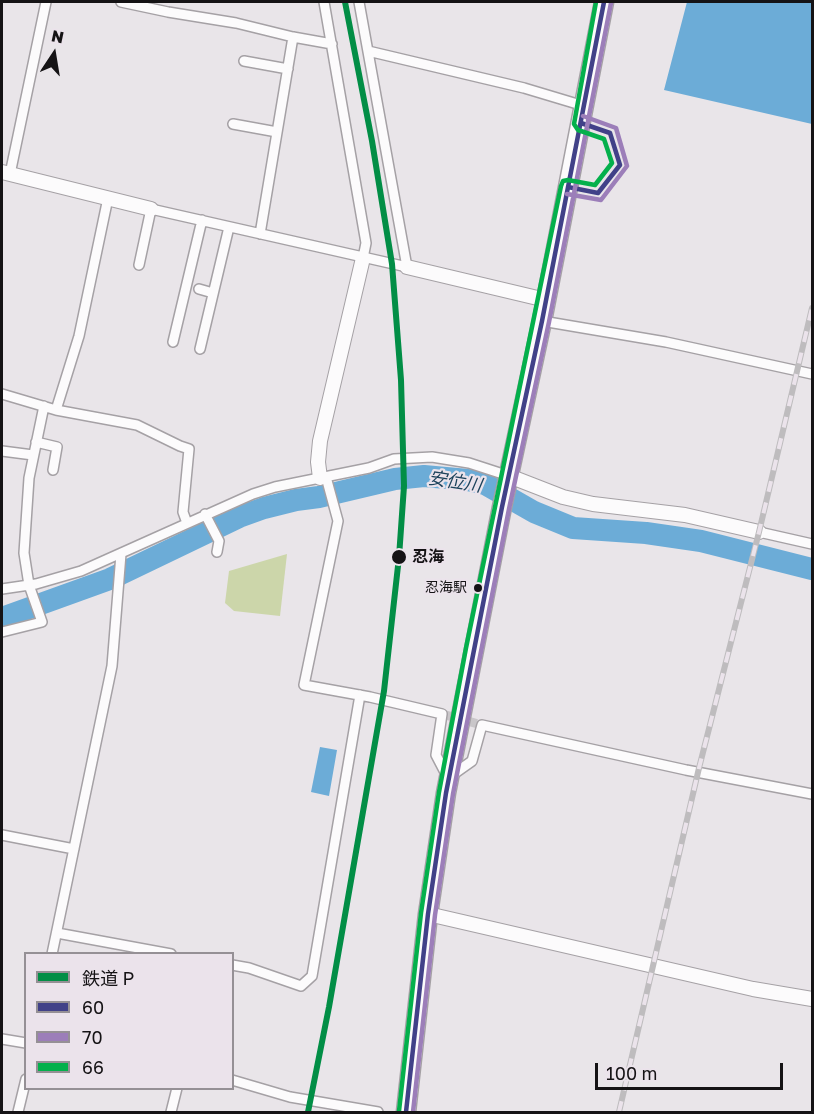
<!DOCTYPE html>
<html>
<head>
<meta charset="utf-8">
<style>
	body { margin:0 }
	#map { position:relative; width:814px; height:1114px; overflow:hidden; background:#e9e5e9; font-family:"Golos Text","Noto Sans JP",sans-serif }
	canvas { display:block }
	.frame { position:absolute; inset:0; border:3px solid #151315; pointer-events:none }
	.legend { position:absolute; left:24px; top:952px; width:210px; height:138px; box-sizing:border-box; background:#ebe3eb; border:2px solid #959095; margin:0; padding:8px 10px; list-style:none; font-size:18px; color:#151315 }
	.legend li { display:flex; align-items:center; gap:12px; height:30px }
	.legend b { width:30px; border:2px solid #959095 }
	.north { position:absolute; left:24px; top:24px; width:60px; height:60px; -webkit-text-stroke:4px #ebe3eb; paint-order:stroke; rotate:12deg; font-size:16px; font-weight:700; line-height:24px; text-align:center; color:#151315 }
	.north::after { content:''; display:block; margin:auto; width:21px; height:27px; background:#151315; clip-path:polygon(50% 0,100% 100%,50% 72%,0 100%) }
	.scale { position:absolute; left:595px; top:1063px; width:188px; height:27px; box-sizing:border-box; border:3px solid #151315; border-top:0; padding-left:8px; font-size:18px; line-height:21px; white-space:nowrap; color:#151315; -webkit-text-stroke:4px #ebe3eb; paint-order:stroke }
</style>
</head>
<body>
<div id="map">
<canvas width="814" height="1114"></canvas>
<div class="frame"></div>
<ul class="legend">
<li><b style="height:8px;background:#028e46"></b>鉄道 P</li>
<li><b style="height:8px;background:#414188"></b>60</li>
<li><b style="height:8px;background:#9c7eb9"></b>70</li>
<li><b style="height:8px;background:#04b04c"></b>66</li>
</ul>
<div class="north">N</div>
<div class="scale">100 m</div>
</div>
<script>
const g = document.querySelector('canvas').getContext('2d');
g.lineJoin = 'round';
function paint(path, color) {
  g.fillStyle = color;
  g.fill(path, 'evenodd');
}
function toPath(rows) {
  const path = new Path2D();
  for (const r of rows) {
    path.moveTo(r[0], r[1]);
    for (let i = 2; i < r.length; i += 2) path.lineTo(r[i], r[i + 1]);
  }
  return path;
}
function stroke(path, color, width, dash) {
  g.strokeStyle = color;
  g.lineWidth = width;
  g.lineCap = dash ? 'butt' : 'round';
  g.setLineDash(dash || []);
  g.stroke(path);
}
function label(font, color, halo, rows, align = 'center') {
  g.font = font + ' "Golos Text","Noto Sans JP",sans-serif';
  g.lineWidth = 4.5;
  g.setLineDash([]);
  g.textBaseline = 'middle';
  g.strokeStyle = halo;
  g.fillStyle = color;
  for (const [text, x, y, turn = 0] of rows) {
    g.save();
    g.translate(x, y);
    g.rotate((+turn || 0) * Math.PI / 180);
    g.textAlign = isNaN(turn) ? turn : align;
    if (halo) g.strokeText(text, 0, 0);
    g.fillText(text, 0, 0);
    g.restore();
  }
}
paint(toPath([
	[287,554,280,616,234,611,225,603,229,571]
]), '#ccd6aa');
paint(toPath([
	[687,2,812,2,812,124,664,90],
	[320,747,337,750,329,796,311,792]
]), '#6cacd7');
stroke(toPath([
	[2,618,110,579,239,517,264,508,296,500,319,497,395,479,424,476,468,480,485,484,534,512,573,528,646,533,701,541,812,569]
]), '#6cacd7', 22);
stroke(toPath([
	[442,714,482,725]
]), '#c9c6c9', 9, [9, 4.5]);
const street = toPath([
	[121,2,168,12,236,23,293,37,332,44],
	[324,2,366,243,363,258],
	[368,51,524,88,584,106],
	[244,61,288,69],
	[233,124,277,132],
	[10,174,46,2],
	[260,234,293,37],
	[139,265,151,209,407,267,359,2],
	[199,289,213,293],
	[542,321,666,342,812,374],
	[173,342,202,220],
	[200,349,229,227],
	[2,394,56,410,137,425,180,446,189,449,183,512,187,523],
	[56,410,79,336,108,198],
	[36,442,57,447,53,470],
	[2,451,33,455],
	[326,477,338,521,304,685,370,697,442,714,436,755,448,778,472,761,482,725,686,770,812,794],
	[205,514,219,541,217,552],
	[759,532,812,544],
	[2,589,36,584,81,571,253,494,275,487,369,468,394,459,432,457,469,463,509,476],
	[2,632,42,622,29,585,24,553,29,478,44,406],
	[2,835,74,849],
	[57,933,171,954],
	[52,954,112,666,121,554],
	[232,965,249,968,301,986,312,976,360,695],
	[2,1039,26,1043],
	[232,1080,290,1097,378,1112],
	[18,1112,26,1079],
	[171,1112,177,1088]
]);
const secondary = toPath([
	[2,172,151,209],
	[407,267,546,300],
	[509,476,563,497,593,504,685,515,759,532],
	[320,478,318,462,320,441,363,258],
	[428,914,753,989,812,999]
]);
const highway = toPath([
	[406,1112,428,914,446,793,502,507,542,321,604,2]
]);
stroke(street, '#a5a1a5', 12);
stroke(secondary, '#a5a1a5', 16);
stroke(highway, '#a5a1a5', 21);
stroke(street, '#fcfbfc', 9);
stroke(secondary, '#fcfbfc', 14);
stroke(highway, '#fcfbfc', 18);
const rail = toPath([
	[619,1112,699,768,759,532,812,308]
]);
stroke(rail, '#bebcbe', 6);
stroke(rail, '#ebe3eb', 4, [11]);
stroke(toPath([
	[568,187,598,193,620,165,610,133,581,123],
	[406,1112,428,914,446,793,502,507,542,321,604,2]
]), '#414188', 4.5);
stroke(toPath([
	[567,194,601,200,627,166,616,128,583,116],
	[413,1112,435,915,453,794,509,509,549,322,611,3]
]), '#9c7eb9', 4.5);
stroke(toPath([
	[399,1111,421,913,439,792,466,648,561,186,563,181,568,180,595,185,612,163,604,139,578,130,574,124,596,2]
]), '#04b04c', 4.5);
stroke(toPath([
	[308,1112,329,1007,384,691,399,557,404,486,401,380,392,264,372,141,345,2]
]), '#028e46', 6);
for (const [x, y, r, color] of [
	[399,557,8,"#151315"],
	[478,588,5,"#151315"]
]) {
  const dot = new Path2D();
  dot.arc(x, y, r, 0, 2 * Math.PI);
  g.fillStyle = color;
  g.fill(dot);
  stroke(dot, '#ebe3eb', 2);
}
label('14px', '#151315', '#ebe3eb', [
	["忍海駅",467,588]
], 'right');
label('bold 16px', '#151315', '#ebe3eb', [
	["忍海",412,557]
], 'left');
label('italic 18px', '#1d435c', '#ebe3eb', [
	["安位川",455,482,9]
]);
</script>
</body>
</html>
